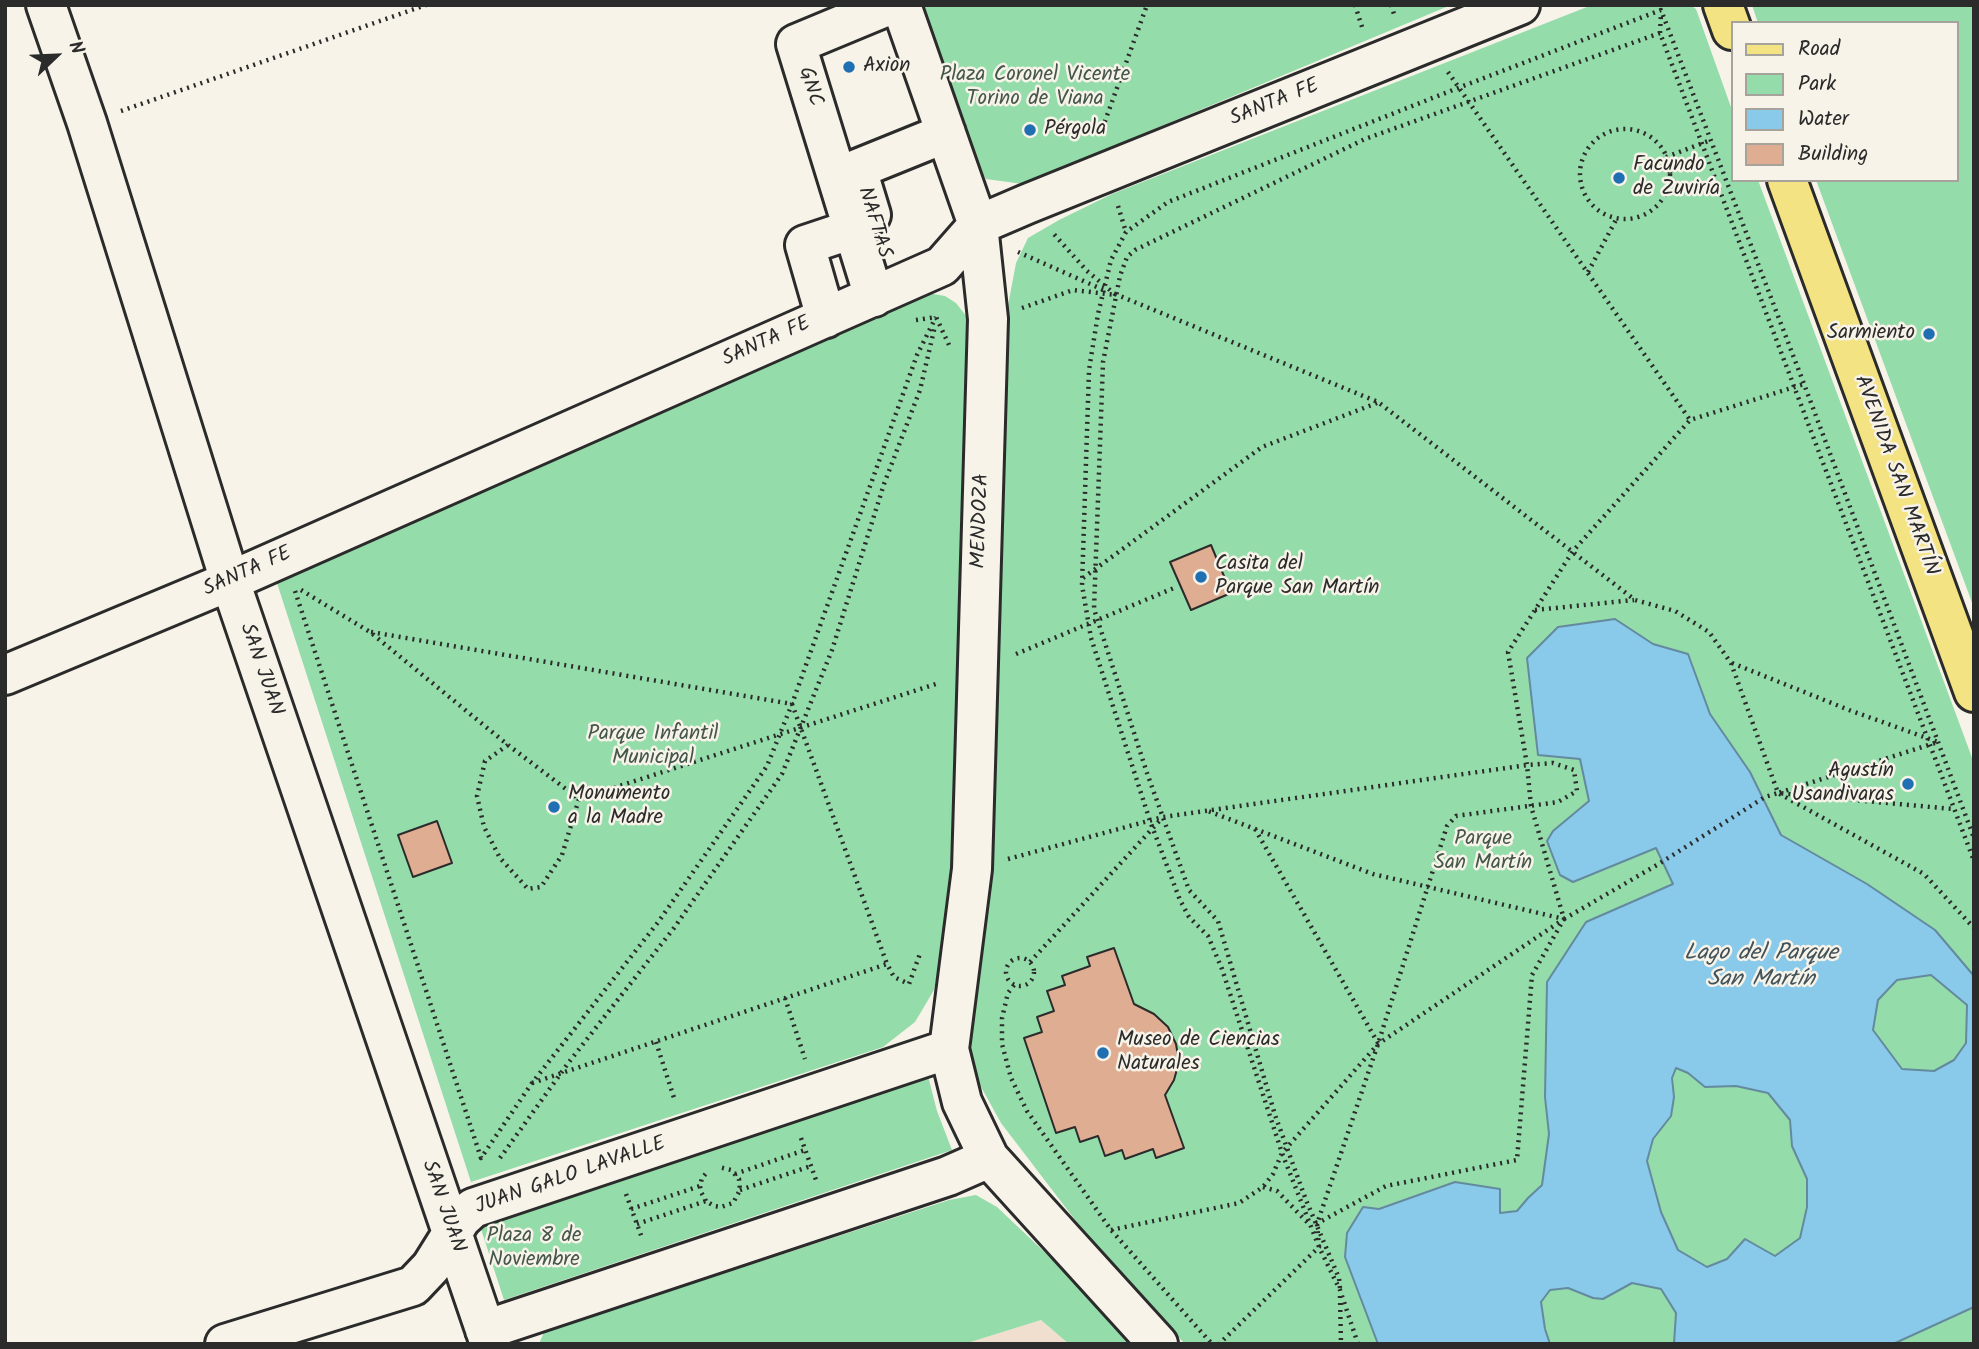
<!DOCTYPE html>
<html>
<head>
<meta charset="utf-8">
<style>
	body { margin:0 }
	#map { position:relative; width:1979px; height:1349px; overflow:hidden; background:#f7f3e8; font-family:Kalam,sans-serif }
	canvas { display:block }
	.frame { position:absolute; inset:0; border:7px solid #2b2b2b; pointer-events:none }
	.legend { position:absolute; left:1731px; top:21px; width:228px; height:161px; box-sizing:border-box; background:#f7f3e8; border:2px solid #a5a39c; margin:0; padding:9px 12px; list-style:none; font-size:21px; color:#2b2b2b }
	.legend li { display:flex; align-items:center; gap:14px; height:35px }
	.legend b { width:35px; border:2px solid #a5a39c }
	.north { position:absolute; left:21px; top:21px; width:70px; height:70px; -webkit-text-stroke:5px #f7f3e8; paint-order:stroke; rotate:67deg; font-size:19px; font-weight:700; line-height:28px; text-align:center; color:#2b2b2b }
	.north::after { content:''; display:block; margin:auto; width:24px; height:32px; background:#2b2b2b; clip-path:polygon(50% 0,100% 100%,50% 72%,0 100%) }
</style>
</head>
<body>
<div id="map">
<canvas width="1979" height="1349"></canvas>
<div class="frame"></div>
<ul class="legend">
<li><b style="height:9px;background:#f4e382"></b>Road</li>
<li><b style="height:19px;background:#94dcaa"></b>Park</li>
<li><b style="height:19px;background:#89c9ea"></b>Water</li>
<li><b style="height:19px;background:#dfad92"></b>Building</li>
</ul>
<div class="north">N</div>
</div>
<script>
const g = document.querySelector('canvas').getContext('2d');
g.lineJoin = 'round';
function paint(path, color) {
  g.fillStyle = color;
  g.fill(path, 'evenodd');
}
function toPath(rows) {
  const path = new Path2D();
  for (const r of rows) {
    if (r.length === 3) {
      path.moveTo(r[0] + r[2], r[1]);
      path.arc(r[0], r[1], r[2], 0, 2 * Math.PI);
      continue;
    }
    path.moveTo(r[0], r[1]);
    for (let i = 2; i < r.length; i += 2) path.lineTo(r[i], r[i + 1]);
  }
  return path;
}
function stroke(path, color, width, dash) {
  g.strokeStyle = color;
  g.lineWidth = width;
  g.lineCap = dash ? 'butt' : 'round';
  g.setLineDash(dash || []);
  g.stroke(path);
}
function label(font, color, halo, rows, align = 'center') {
  g.font = font + ' Kalam,sans-serif';
  g.lineWidth = 5;
  g.setLineDash([]);
  g.textBaseline = 'middle';
  g.strokeStyle = halo;
  g.fillStyle = color;
  for (const [text, x, y, turn = 0] of rows) {
    g.save();
    g.translate(x, y);
    g.rotate((+turn || 0) * Math.PI / 180);
    g.textAlign = isNaN(turn) ? turn : align;
    if (halo) g.strokeText(text, 0, 0);
    g.fillText(text, 0, 0);
    g.restore();
  }
}
paint(toPath([
	[1041,1320,1069,1344,964,1344]
]), '#f0dece');
paint(toPath([
	[916,5,1451,5,1023,184,986,179,964,146],
	[1592,5,1690,5,1696,9,1732,110,1732,180,1758,180,1974,763,1974,1344,1185,1344,1082,1229,1001,1123,980,1085,971,1052,973,1014,991,853,1003,332,1016,263,1028,238,1059,220,1112,194],
	[1752,5,1974,5,1974,608,1816,180,1956,180,1956,23,1758,23],
	[927,293,945,296,956,303,967,317,970,343,958,872,934,990,915,1022,883,1047,471,1182,275,577],
	[928,1076,937,1111,952,1150,504,1300,480,1226],
	[976,1195,997,1207,1114,1318,1138,1344,1069,1344,1041,1320,964,1344,539,1344,544,1332,949,1200]
]), '#94dcaa');
const water = toPath([
	[1615,619,1653,644,1688,654,1710,714,1750,772,1781,835,1867,884,1935,930,1974,976,1974,1307,1893,1344,1674,1344,1676,1313,1661,1289,1632,1283,1603,1299,1593,1298,1568,1288,1550,1290,1541,1302,1545,1329,1550,1344,1378,1344,1345,1257,1347,1233,1363,1207,1379,1209,1455,1182,1500,1189,1500,1213,1517,1211,1528,1198,1542,1185,1549,1134,1545,1097,1547,982,1586,922,1673,884,1656,848,1573,882,1560,875,1547,841,1553,831,1589,801,1580,759,1538,755,1527,658,1558,627,1615,619],
	[1931,975,1967,1005,1966,1043,1954,1060,1934,1071,1902,1069,1873,1030,1878,1000,1897,980,1931,975],
	[1676,1068,1688,1073,1705,1087,1736,1086,1768,1093,1790,1120,1792,1146,1807,1179,1807,1207,1800,1238,1775,1256,1745,1239,1727,1259,1707,1267,1678,1250,1661,1212,1647,1161,1653,1139,1671,1116,1674,1097,1672,1078,1676,1068]
]);
paint(water, '#89c9ea');
stroke(water, '#638a9e', 2);
const building = toPath([
	[1211,545,1231,593,1191,610,1170,562,1211,545],
	[437,821,452,863,413,877,398,835,437,821],
	[1114,948,1134,1004,1154,1014,1168,1027,1176,1044,1179,1062,1174,1080,1165,1095,1184,1148,1156,1158,1153,1149,1125,1159,1122,1150,1105,1156,1098,1136,1080,1142,1075,1127,1056,1133,1024,1038,1042,1032,1037,1017,1054,1011,1047,991,1065,985,1062,976,1090,966,1087,957,1114,948]
]);
paint(building, '#dfad92');
stroke(building, '#2b2b2b', 2);
const minor = toPath([
	[46,5,87,123,230,581,490,1344],
	[901,5,978,225,988,319,972,869,949,1049,962,1102,989,1158,1158,1344],
	[871,215,857,169,946,133],
	[874,297,796,44,890,5],
	[826,318,805,245,853,229],
	[5,675,230,581,942,266,978,225,1027,204,1520,5],
	[485,1330,948,1176,989,1158],
	[225,1344,413,1286,431,1267,461,1219,473,1208,949,1049]
]);
const major = toPath([
	[1723,5,1732,30],
	[1787,180,1974,692]
]);
stroke(minor, '#2b2b2b', 44);
stroke(major, '#2b2b2b', 44);
stroke(toPath([
	[1355,5,1363,30],
	[1391,5,1395,17],
	[1660,33,1661,13],
	[1448,72,1690,420],
	[121,111,426,5],
	[1625,174,45],
	[1100,135,1147,5],
	[1666,157,1711,140],
	[1118,206,1126,232],
	[1018,252,1106,291],
	[1588,272,1617,218],
	[1115,294,1378,402,1635,600,1675,611,1709,632,1731,663,1778,793,1924,874,1974,928],
	[1022,308,1073,290,1116,295,1087,271,1052,232],
	[916,320,936,317,949,345],
	[1083,578,1262,447,1377,403],
	[301,590,370,632,508,745,579,799,939,683],
	[295,591,481,1158,532,1083,659,921,767,766,792,704,917,355,936,317],
	[1535,610,1634,600],
	[371,632,792,704,887,964],
	[1016,654,1174,588],
	[1732,663,1849,710,1938,742,1778,793,1953,809],
	[508,745,485,761,477,796,484,827,500,858,528,889,541,887,562,855,579,799],
	[1255,829,1378,1043],
	[1008,859,1163,817,1527,765,1553,763,1574,770,1577,791,1558,802,1456,816,1447,826,1378,1044,1317,1224,1319,1247,1219,1344],
	[1564,919,1657,865,1765,797,1778,793],
	[1020,972,14],
	[1030,962,1162,818],
	[1014,985,1008,993,1002,1018,1002,1044,1011,1078,1027,1111,1111,1230,1212,1344],
	[785,998,805,1059],
	[656,1042,675,1101],
	[532,1083,887,964,894,977,909,984,921,951],
	[801,1138,816,1180],
	[500,1158,569,1062,674,928,782,774,832,650,884,484,920,390,935,326],
	[735,1174,805,1150],
	[1263,1187,1277,1191,1308,1223],
	[740,1190,811,1166],
	[626,1194,642,1238],
	[706,1201,701,1192,700,1186,702,1178,708,1171],
	[631,1209,700,1186],
	[637,1224,706,1201,714,1206,721,1207,733,1203,740,1190,739,1179,731,1170,719,1167],
	[1316,1224,1386,1186,1517,1160,1532,975,1564,919,1531,806,1527,765,1508,652,1573,551,1690,420,1804,384],
	[1111,1230,1239,1203,1263,1187,1273,1174,1282,1153,1378,1044,1564,919,1373,874,1208,811],
	[1340,1288,1339,1278,1306,1200,1275,1115,1218,921,1189,890,1147,773,1094,609,1103,362,1120,276,1127,257,1135,250,1365,139,1660,33,1974,861],
	[1340,1296,1341,1344],
	[1358,1344,1340,1290,1319,1247,1282,1153,1222,969,1208,936,1189,917,1180,900,1150,821,1091,638,1082,585,1089,370,1098,314,1111,260,1126,232,1168,202,1458,88,1661,10,1804,384,1974,838]
]), '#2b2b2b', 4.5, [2, 5]);
stroke(minor, '#f7f3e8', 38);
stroke(major, '#f4e382', 38);
for (const [x, y, r, color] of [
	[849,67,7,"#1f6fb2"],
	[1030,130,7,"#1f6fb2"],
	[1619,178,7,"#1f6fb2"],
	[1929,334,7,"#1f6fb2"],
	[1201,577,7,"#1f6fb2"],
	[1908,784,7,"#1f6fb2"],
	[554,807,7,"#1f6fb2"],
	[1103,1053,7,"#1f6fb2"]
]) {
  const dot = new Path2D();
  dot.arc(x, y, r, 0, 2 * Math.PI);
  g.fillStyle = color;
  g.fill(dot);
  stroke(dot, '#f7f3e8', 2.5);
}
label('21px', '#2b2b2b', '#f7f3e8', [
	["Axion",863,67],
	["Pérgola",1044,130],
	["Facundo",1633,166],
	["de Zuviría",1633,190],
	["Sarmiento",1915,334,"right"],
	["Casita del",1215,565],
	["Parque San Martín",1215,589],
	["Agustín",1894,772,"right"],
	["Usandivaras",1894,796,"right"],
	["Monumento",568,795],
	["a la Madre",568,819],
	["Museo de Ciencias",1117,1041],
	["Naturales",1117,1065]
], 'left');
label('21px', '#45574b', '#f7f3e8', [
	["Plaza Coronel Vicente",1035,76],
	["Torino de Viana",1035,100],
	["Parque Infantil",653,735],
	["Municipal",653,759],
	["Parque",1483,840],
	["San Martín",1483,864],
	["Plaza 8 de",534,1237],
	["Noviembre",534,1261]
]);
label('21px', '#2b2b2b', '#f7f3e8', [
	["GNC",809,87,73],
	["SANTA FE",1275,104,-22],
	["NAFTAS",873,223,73],
	["SANTA FE",767,343,-24],
	["AVENIDA SAN MARTÍN",1895,476,70],
	["MENDOZA",982,521,-88],
	["SANTA FE",248,573,-24],
	["SAN JUAN",260,670,71],
	["JUAN GALO LAVALLE",571,1177,-19],
	["SAN JUAN",442,1207,71]
]);
label('italic 23px', '#42525b', '#f7f3e8', [
	["Lago del Parque",1761,955],
	["San Martín",1761,981]
]);
</script>
</body>
</html>
